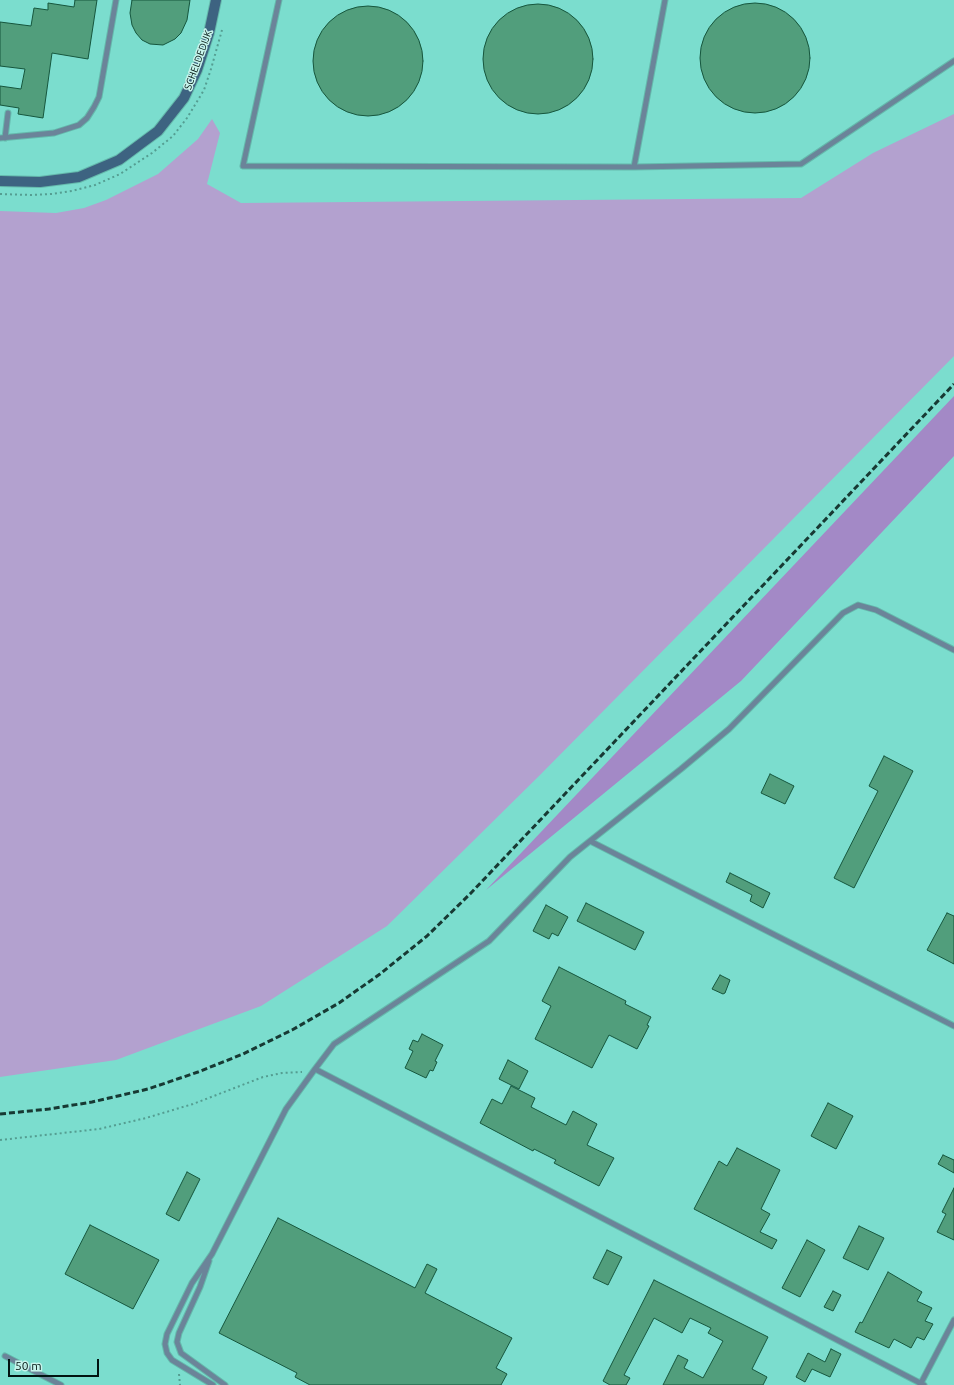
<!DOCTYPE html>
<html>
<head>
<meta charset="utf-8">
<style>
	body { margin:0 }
	#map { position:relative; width:954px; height:1385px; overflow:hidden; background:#7bddce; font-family:Ubuntu,sans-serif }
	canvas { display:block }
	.scale { position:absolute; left:8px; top:1359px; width:91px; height:18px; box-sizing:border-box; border:2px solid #011411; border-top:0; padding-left:5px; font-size:12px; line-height:14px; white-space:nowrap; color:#011411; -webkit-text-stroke:3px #c7f4ec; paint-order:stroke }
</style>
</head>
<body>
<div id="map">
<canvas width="954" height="1385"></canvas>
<div class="scale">50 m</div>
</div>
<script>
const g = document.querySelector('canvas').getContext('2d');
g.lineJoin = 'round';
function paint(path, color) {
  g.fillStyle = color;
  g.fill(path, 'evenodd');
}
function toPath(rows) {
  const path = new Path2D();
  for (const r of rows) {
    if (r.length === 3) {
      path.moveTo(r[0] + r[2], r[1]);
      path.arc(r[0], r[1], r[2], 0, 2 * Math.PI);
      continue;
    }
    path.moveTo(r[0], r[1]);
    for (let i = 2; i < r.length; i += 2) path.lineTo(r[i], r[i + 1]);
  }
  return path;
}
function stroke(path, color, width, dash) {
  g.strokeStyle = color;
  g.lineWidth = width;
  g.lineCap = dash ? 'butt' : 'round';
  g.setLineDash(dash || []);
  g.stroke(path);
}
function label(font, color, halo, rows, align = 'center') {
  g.font = font + ' Ubuntu,sans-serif';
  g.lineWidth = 3;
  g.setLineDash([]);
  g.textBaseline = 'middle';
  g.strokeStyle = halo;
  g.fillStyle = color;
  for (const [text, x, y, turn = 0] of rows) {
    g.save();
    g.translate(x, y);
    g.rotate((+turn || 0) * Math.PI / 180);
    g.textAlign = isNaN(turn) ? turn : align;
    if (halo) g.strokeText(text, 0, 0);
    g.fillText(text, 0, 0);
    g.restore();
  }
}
paint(toPath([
	[954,114,954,356,541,774,387,926,261,1006,116,1060,0,1077,0,211,56,213,84,208,106,200,158,174,198,139,212,119,220,133,207,184,241,203,801,198,873,153]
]), '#b3a1cf');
paint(toPath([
	[954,396,954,456,741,681,486,890]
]), '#a389c6');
const building = toPath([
	[75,0,97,0,88,59,52,53,43,118,18,114,19,108,0,105,0,86,21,89,25,69,0,66,0,22,31,26,34,8,48,10,48,3,74,7,75,0],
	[132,0,190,0,187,20,181,33,175,39,163,45,150,44,142,40,136,33,132,25,130,13,132,0],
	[755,58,55],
	[538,59,55],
	[368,61,55],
	[884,756,913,771,854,888,834,878,878,791,869,786,884,756],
	[770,774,794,786,785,804,761,793,770,774],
	[730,873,770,893,763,908,750,901,752,895,726,882,730,873],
	[586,903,644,932,635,950,577,921,586,903],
	[546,905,568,917,558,936,552,933,549,939,533,931,546,905],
	[947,913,954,916,954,964,927,950,947,913],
	[559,967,626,1001,625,1004,651,1017,647,1025,649,1026,637,1049,609,1035,592,1068,535,1039,551,1006,542,1001,559,967],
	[720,975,730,980,725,993,723,994,712,989,720,975],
	[422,1034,443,1045,435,1061,437,1062,433,1071,430,1070,426,1078,405,1068,413,1051,409,1049,413,1040,418,1042,422,1034],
	[508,1060,528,1071,519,1089,499,1079,508,1060],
	[511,1086,535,1098,531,1107,566,1125,573,1111,597,1124,587,1145,614,1158,599,1186,554,1163,556,1160,534,1149,533,1151,480,1123,492,1099,502,1104,511,1086],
	[828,1103,853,1116,836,1149,811,1136,828,1103],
	[737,1148,780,1170,761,1209,770,1214,760,1232,777,1240,772,1249,694,1209,719,1161,727,1166,737,1148],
	[943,1155,954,1160,954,1173,938,1164,943,1155],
	[187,1172,200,1179,179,1221,166,1214,187,1172],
	[954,1188,954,1240,937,1232,946,1214,942,1212,954,1188],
	[278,1218,415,1288,427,1264,437,1269,425,1293,512,1338,496,1368,507,1374,501,1385,310,1385,295,1377,297,1373,219,1333,278,1218],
	[90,1225,159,1260,133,1309,65,1274,90,1225],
	[859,1226,884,1238,868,1270,843,1258,859,1226],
	[807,1240,825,1250,800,1297,782,1288,807,1240],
	[607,1250,622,1257,608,1285,593,1278,607,1250],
	[888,1272,922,1292,917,1301,932,1308,925,1321,933,1324,924,1340,917,1337,911,1348,894,1339,889,1348,855,1332,860,1322,862,1323,888,1272],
	[654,1280,768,1337,752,1369,767,1377,763,1385,663,1385,678,1355,688,1360,684,1368,703,1378,723,1341,708,1333,711,1328,690,1318,682,1333,654,1318,624,1375,630,1378,626,1385,610,1385,603,1381,654,1280],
	[833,1291,841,1295,833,1311,824,1307,833,1291],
	[831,1349,841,1354,830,1377,812,1369,805,1382,796,1377,808,1353,825,1362,831,1349]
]);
paint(building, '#519e7c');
stroke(building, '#16563d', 1);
const lane = toPath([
	[279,0,243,166,634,167],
	[665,0,634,167,801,164,954,61],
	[0,138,54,133,79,125,87,118,94,107,99,97,116,0],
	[5,138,8,113],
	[954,650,876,610,858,605,843,613,729,729,681,769,590,841,954,1026],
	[590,841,570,857,489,941,334,1044,315,1069,924,1385],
	[209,1261,200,1287,179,1333,177,1342,181,1353,225,1385],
	[5,1356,61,1385],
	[213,1385,172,1360,167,1353,165,1344,167,1334,192,1283,212,1254,286,1109,315,1069],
	[920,1385,954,1320]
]);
const secondary = toPath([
	[0,181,40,182,79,177,119,160,158,131,184,98,197,70,209,33,216,0]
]);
stroke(lane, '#65b9ac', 7);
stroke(secondary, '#65b9ac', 12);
stroke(toPath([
	[0,194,31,195,52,194,72,191,95,185,120,174,152,153,173,136,187,118,204,90,211,69,222,30],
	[0,1140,99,1129,146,1118,193,1104,263,1077,282,1073,302,1072],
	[179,1374,180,1385]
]), '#549d91', 2, [2, 3]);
stroke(lane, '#6b8499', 5);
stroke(secondary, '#3d6381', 10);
stroke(toPath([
	[0,1114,49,1109,92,1102,148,1089,198,1072,243,1054,292,1030,339,1003,380,974,427,936,470,894,954,384]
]), '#173933', 3, [6, 3]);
label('10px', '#011411', '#c7f4ec', [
	["SCHELDEDIJK",198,60,-70]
]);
</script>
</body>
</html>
